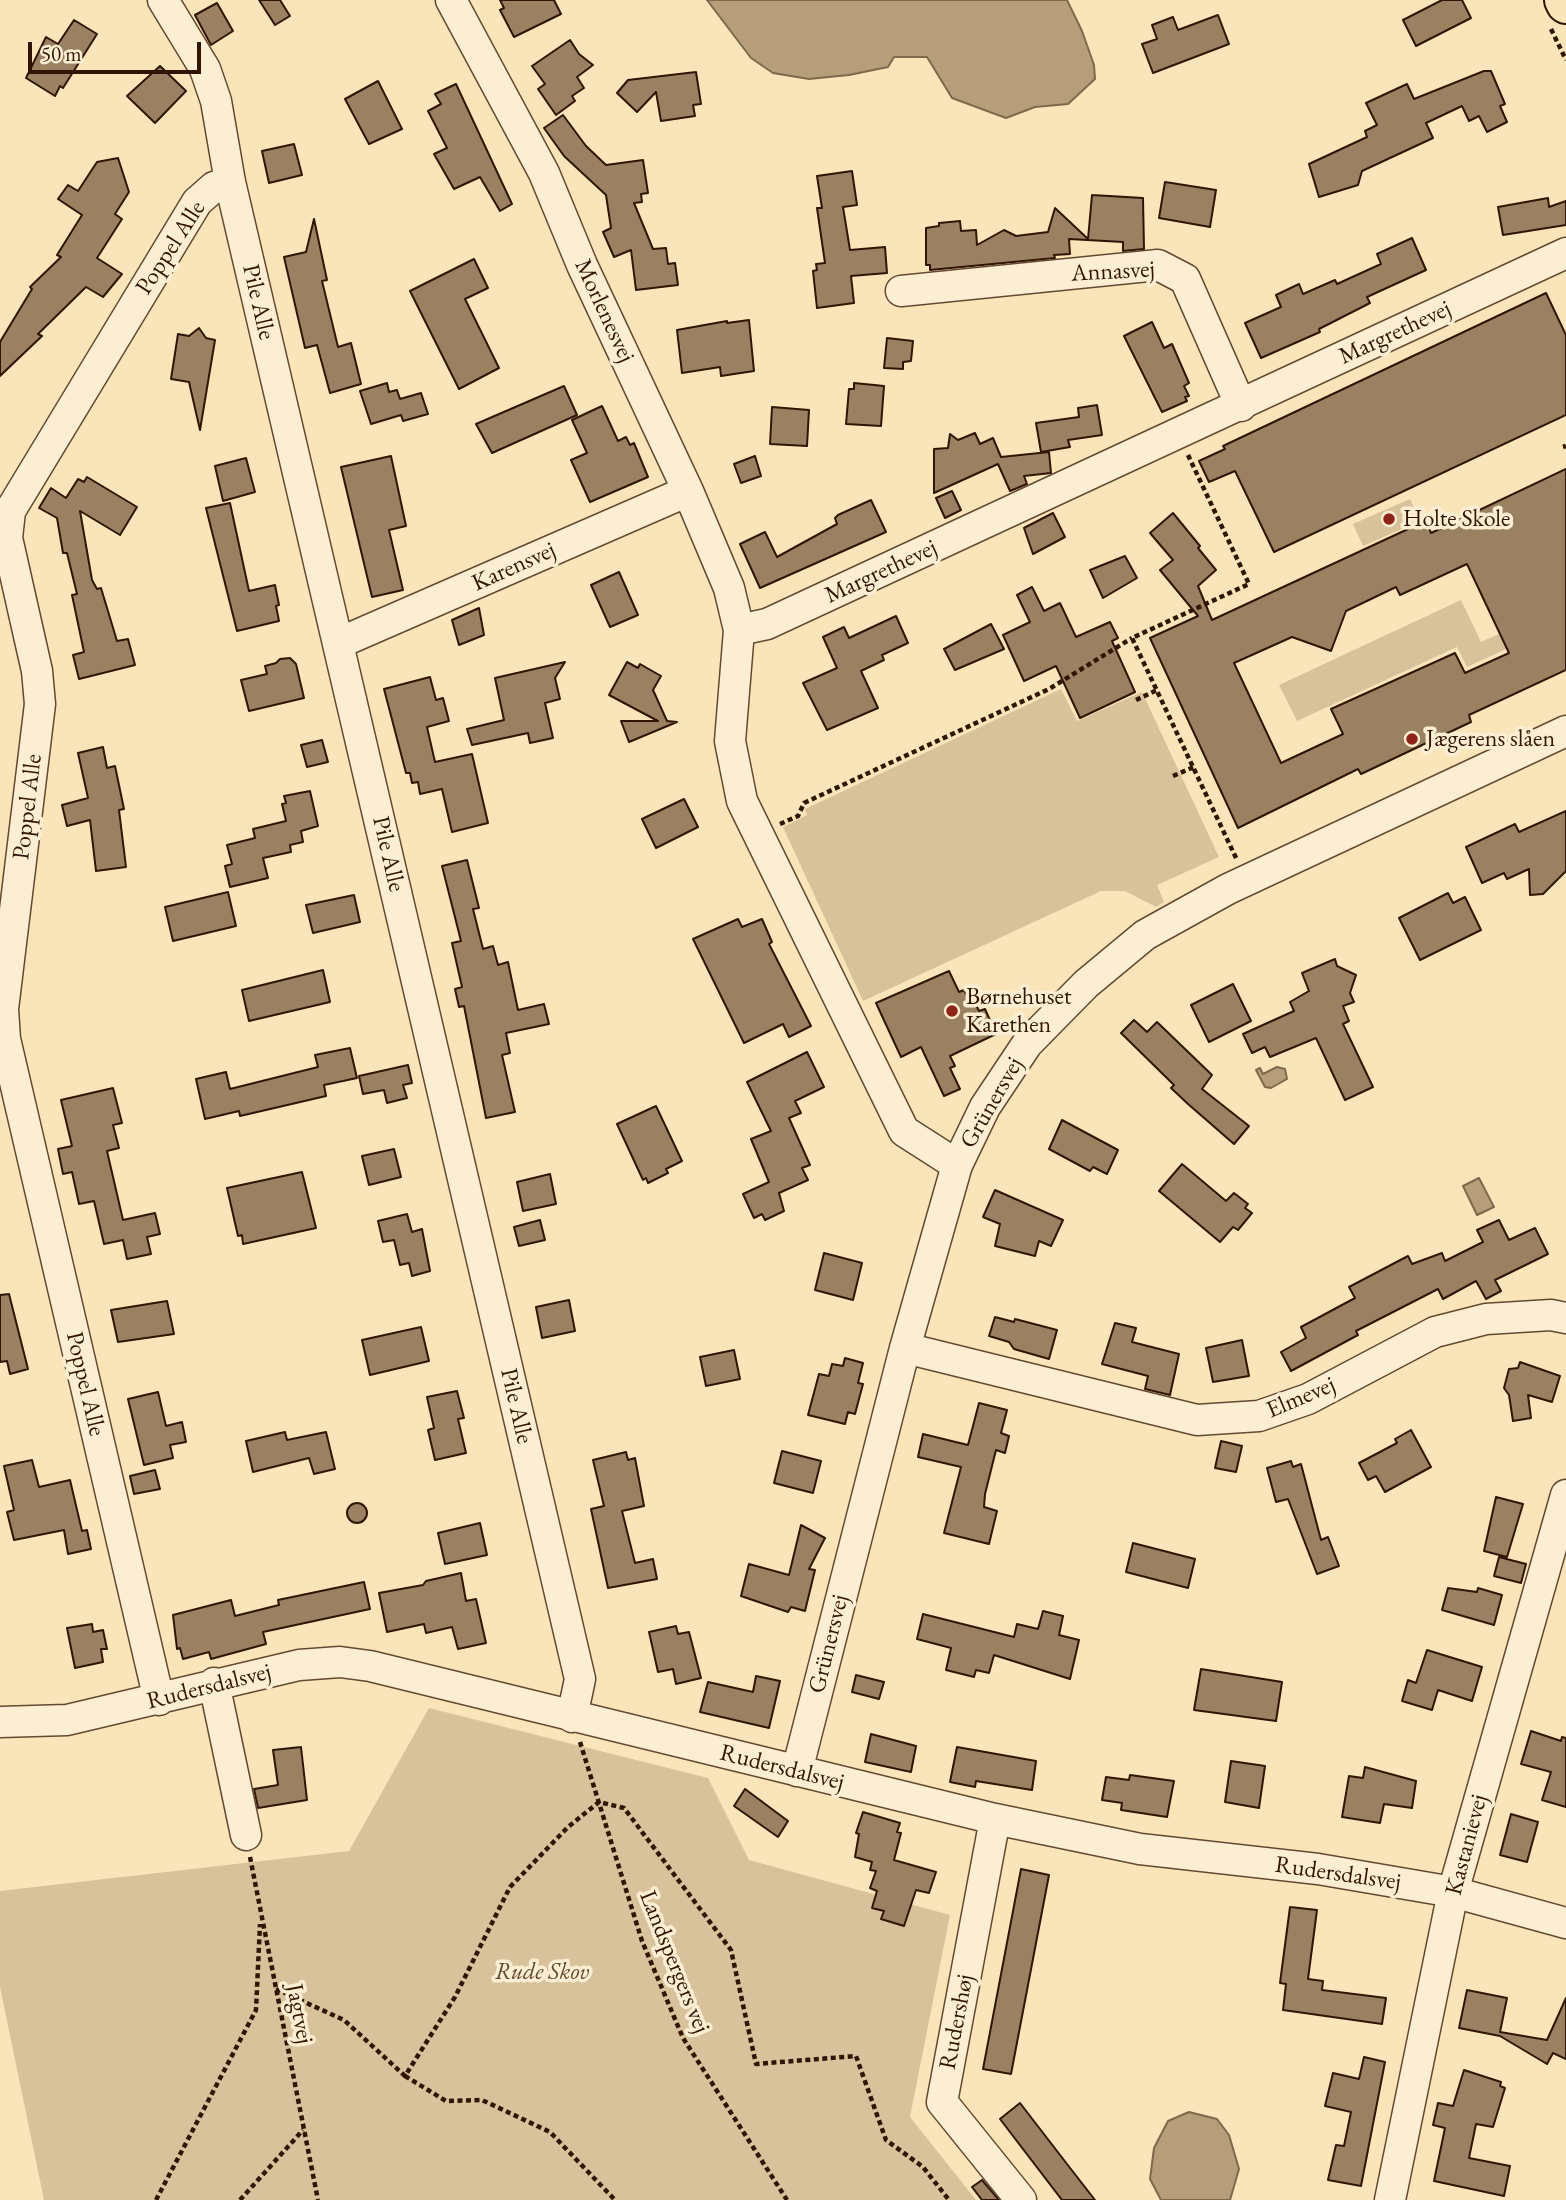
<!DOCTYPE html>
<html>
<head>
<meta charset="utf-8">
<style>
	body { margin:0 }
	#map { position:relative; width:1566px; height:2200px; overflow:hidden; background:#fae5ba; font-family:"EB Garamond",serif }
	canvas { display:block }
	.scale { position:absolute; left:28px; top:42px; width:173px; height:32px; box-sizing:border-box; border:4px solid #311502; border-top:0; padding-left:9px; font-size:21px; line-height:24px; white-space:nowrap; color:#311502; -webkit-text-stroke:5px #fceed2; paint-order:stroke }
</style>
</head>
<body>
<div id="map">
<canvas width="1566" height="2200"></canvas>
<div class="scale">50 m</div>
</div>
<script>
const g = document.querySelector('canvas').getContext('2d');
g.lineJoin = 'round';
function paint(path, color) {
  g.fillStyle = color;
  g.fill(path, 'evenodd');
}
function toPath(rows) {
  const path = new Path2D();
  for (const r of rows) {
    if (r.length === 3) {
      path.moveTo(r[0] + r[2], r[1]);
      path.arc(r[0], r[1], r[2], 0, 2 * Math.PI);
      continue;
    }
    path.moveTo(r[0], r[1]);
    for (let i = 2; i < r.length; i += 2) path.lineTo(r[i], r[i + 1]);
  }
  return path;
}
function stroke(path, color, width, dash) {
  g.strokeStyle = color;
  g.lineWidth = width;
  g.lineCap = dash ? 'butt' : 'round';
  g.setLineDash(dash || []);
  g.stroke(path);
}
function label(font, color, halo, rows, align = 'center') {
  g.font = font + ' "EB Garamond",serif';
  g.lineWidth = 7;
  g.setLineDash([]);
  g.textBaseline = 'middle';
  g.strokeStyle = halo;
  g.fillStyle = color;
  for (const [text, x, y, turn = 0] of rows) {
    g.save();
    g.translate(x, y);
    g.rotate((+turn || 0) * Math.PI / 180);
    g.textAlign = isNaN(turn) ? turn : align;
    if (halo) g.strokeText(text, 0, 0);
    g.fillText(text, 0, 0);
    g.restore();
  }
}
paint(toPath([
	[1410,499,1420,521,1363,546,1353,524],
	[1461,600,1481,642,1532,619,1539,634,1467,667,1457,647,1297,721,1279,685],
	[1061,689,1077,721,1142,692,1219,857,1157,885,1164,902,1156,907,1125,891,1101,891,863,1001,783,827,807,815,805,809],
	[429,1708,708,1778,749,1860,950,1915,910,2117,976,2200,44,2200,0,1987,0,1891,349,1851]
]), '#d8c29b');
const water = toPath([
	[707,0,1067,0,1082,31,1094,65,1095,79,1068,104,1035,107,1006,118,952,98,927,57,894,57,888,67,849,75,809,79,773,73,751,58,707,0],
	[1277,1067,1285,1069,1287,1079,1271,1088,1265,1087,1256,1070,1260,1068,1263,1074,1277,1067],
	[1479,1178,1494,1207,1477,1215,1463,1186,1479,1178],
	[1189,2112,1217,2119,1229,2135,1239,2169,1230,2200,1161,2200,1150,2179,1154,2148,1168,2121,1189,2112]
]);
paint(water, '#b69e7b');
stroke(water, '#81674b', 2);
const building = toPath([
	[259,0,280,0,290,16,275,25,259,0],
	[500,0,554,0,561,14,514,37,500,10,504,8,500,0],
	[1442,0,1462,0,1471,18,1416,46,1403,20,1442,0],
	[217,3,233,31,211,45,195,15,217,3],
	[1218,15,1229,44,1153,73,1142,44,1157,39,1152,25,1173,17,1178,30,1218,15],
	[74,20,97,34,63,88,60,86,55,96,26,78,46,37,58,44,74,20],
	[570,40,579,54,593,65,577,77,584,88,572,96,575,101,556,115,538,89,545,84,532,66,570,40],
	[160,66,186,91,155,123,127,96,160,66],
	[1484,71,1491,71,1505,104,1500,106,1507,122,1487,132,1479,116,1469,121,1462,106,1426,123,1433,138,1362,171,1358,185,1319,197,1309,164,1367,137,1365,131,1377,125,1366,103,1407,84,1414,99,1484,71],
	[696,72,701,104,693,105,695,116,661,121,656,92,637,112,617,93,628,80,696,72],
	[378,81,402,129,369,144,345,99,378,81],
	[456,84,512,204,500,211,480,177,454,189,434,154,447,148,428,111,441,104,435,94,456,84],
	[563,115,586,146,606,165,643,160,648,193,641,194,642,202,634,203,653,249,666,248,668,264,675,263,678,285,636,290,631,250,614,257,603,232,611,228,606,195,564,156,544,128,563,115],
	[294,144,302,175,269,183,262,151,294,144],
	[118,158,129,192,115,214,122,219,97,258,122,274,103,297,86,287,38,334,42,336,0,376,0,342,32,289,30,287,61,257,57,255,82,215,58,199,68,185,78,191,97,162,118,158],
	[852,171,857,205,843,207,850,250,885,247,887,273,851,276,854,303,817,308,813,271,817,270,816,264,825,263,817,208,822,208,817,176,852,171],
	[1165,182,1216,190,1210,227,1159,218,1165,182],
	[1092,195,1143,198,1144,249,1123,251,1123,242,1069,239,1070,254,1054,255,1055,258,930,270,930,265,926,265,926,228,939,226,939,223,960,221,961,231,976,230,977,245,1004,230,1016,236,1048,232,1055,208,1088,239,1092,195],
	[1548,198,1549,207,1566,201,1566,225,1503,235,1498,207,1548,198],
	[314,219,327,280,322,281,338,347,351,343,361,384,330,393,317,345,305,348,284,257,306,252,314,219],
	[1412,238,1426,270,1367,297,1370,303,1319,329,1320,332,1261,358,1245,323,1281,307,1276,295,1299,284,1303,294,1335,280,1337,284,1381,264,1377,254,1412,238],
	[474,259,488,288,465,299,499,368,459,389,410,291,474,259],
	[1546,293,1566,335,1566,415,1274,552,1235,471,1209,482,1199,461,1225,449,1223,446,1546,293],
	[749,320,754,371,721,376,720,367,682,373,677,330,727,321,727,323,749,320],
	[1152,322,1164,348,1172,344,1189,383,1184,386,1189,396,1185,397,1187,401,1162,412,1124,336,1152,322],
	[199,328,206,338,215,340,200,430,189,382,171,379,178,334,189,336,199,328],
	[887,338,913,341,911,361,903,362,903,369,884,368,887,338],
	[387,383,389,392,397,390,400,399,421,393,428,414,403,421,401,415,371,424,360,391,387,383],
	[854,383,884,386,881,426,846,424,849,389,854,389,854,383],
	[564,386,577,415,492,453,476,424,564,386],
	[1097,405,1102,435,1068,440,1070,447,1041,452,1036,423,1079,417,1078,408,1097,405],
	[602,406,618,441,626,437,630,445,634,443,648,477,590,502,571,460,587,453,572,420,602,406],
	[772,407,809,410,807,446,770,444,772,407],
	[975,433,980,444,993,438,1001,457,1049,452,1051,473,1024,476,1027,484,1010,491,998,464,934,493,934,449,948,448,950,434,958,440,975,433],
	[391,456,406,526,389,530,403,590,372,597,341,467,391,456],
	[755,456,761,476,741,483,734,464,755,456],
	[246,458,255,492,223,501,215,466,246,458],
	[1566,469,1566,670,1469,715,1471,722,1361,774,1358,769,1238,828,1150,638,1198,616,1160,570,1173,560,1150,533,1173,513,1200,546,1198,548,1216,570,1198,586,1212,620,1421,523,1427,523,1431,533,1566,469],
	[1467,564,1509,653,1465,673,1455,653,1331,709,1343,734,1281,763,1234,663,1292,637,1331,651,1346,611,1396,587,1400,595,1467,564],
	[87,477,137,507,120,535,80,511,92,580,97,589,101,588,117,641,128,639,135,665,79,679,73,655,84,652,72,595,77,594,67,553,63,553,57,518,39,508,51,488,66,498,78,479,84,482,87,477],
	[952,491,961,510,945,518,936,498,952,491],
	[871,500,886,532,760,588,740,544,765,532,777,557,837,524,835,518,838,515,871,500],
	[230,503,249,591,275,585,279,605,276,606,279,621,237,631,206,508,230,503],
	[1053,513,1065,537,1033,554,1024,528,1053,513],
	[1125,556,1137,578,1103,598,1090,570,1125,556],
	[619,572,638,615,610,627,591,585,619,572],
	[1032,587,1044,611,1060,603,1076,637,1110,622,1118,638,1112,641,1135,692,1080,718,1056,666,1024,681,1003,635,1030,622,1017,595,1032,587],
	[479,608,484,635,459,645,452,620,479,608],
	[896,616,908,643,882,655,884,660,861,671,878,708,827,730,803,683,837,668,823,637,844,627,849,638,896,616],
	[991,624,1004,649,955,670,944,649,991,624],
	[290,658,296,664,304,698,249,711,241,680,267,674,265,666,276,663,280,659,290,658],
	[565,662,555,678,560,699,545,703,553,738,530,743,528,733,472,745,467,729,504,720,495,678,565,662],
	[627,662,638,668,640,664,661,676,653,690,667,721,677,722,629,742,621,721,658,721,609,695,627,662],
	[430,677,436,700,443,698,449,721,427,727,435,762,472,754,488,823,452,832,442,789,420,794,418,782,412,783,410,773,406,773,384,689,430,677],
	[322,740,328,762,307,767,301,745,322,740],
	[103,747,107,768,115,766,124,809,119,810,126,867,96,871,90,820,67,826,62,805,88,798,78,753,103,747],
	[310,791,318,826,301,831,303,842,290,845,291,852,263,858,268,878,230,887,225,866,232,864,227,845,255,838,253,829,286,821,282,804,286,803,284,796,310,791],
	[684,799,698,827,656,848,642,819,684,799],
	[1566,811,1566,871,1543,894,1530,895,1529,869,1507,879,1504,873,1482,883,1466,847,1515,824,1519,832,1566,811],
	[467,860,479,908,473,909,483,949,493,946,498,965,508,962,518,1010,544,1004,549,1024,506,1033,510,1053,502,1055,515,1112,486,1118,464,1006,459,1007,455,989,462,987,452,943,461,941,442,866,467,860],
	[228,892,236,926,173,941,165,907,228,892],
	[1448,893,1453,903,1465,897,1481,930,1420,960,1399,918,1448,893],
	[354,895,360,922,313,933,306,905,354,895],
	[738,919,742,927,762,919,772,942,769,944,811,1026,789,1037,783,1024,744,1043,693,939,738,919],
	[1335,959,1337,966,1356,975,1350,993,1354,1002,1343,1006,1349,1021,1343,1024,1373,1087,1345,1100,1316,1038,1270,1057,1265,1047,1252,1053,1243,1034,1294,1011,1290,1002,1309,991,1302,973,1335,959],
	[323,970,330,1002,249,1021,242,990,323,970],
	[949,971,959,992,964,990,968,998,972,996,979,1011,985,1009,996,1034,950,1056,955,1066,950,1068,960,1089,944,1096,921,1047,901,1057,876,1003,949,971],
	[1233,984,1251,1021,1209,1042,1191,1005,1233,984],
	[1134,1020,1147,1032,1157,1022,1212,1075,1202,1089,1249,1126,1234,1144,1188,1104,1171,1088,1174,1085,1121,1033,1134,1020],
	[350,1048,357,1078,324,1085,326,1096,240,1116,239,1111,205,1119,196,1079,226,1072,230,1089,318,1067,315,1055,350,1048],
	[807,1052,824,1087,795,1101,801,1113,789,1118,810,1165,802,1168,808,1180,779,1193,784,1211,765,1220,762,1214,754,1218,743,1194,769,1182,751,1139,771,1131,747,1082,807,1052],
	[408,1065,412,1083,403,1085,407,1098,387,1103,384,1090,363,1094,359,1076,408,1065],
	[113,1088,122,1123,113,1125,119,1148,107,1151,123,1220,155,1213,160,1234,147,1237,151,1254,127,1259,123,1240,104,1244,94,1201,79,1204,72,1172,63,1174,58,1149,72,1146,61,1100,113,1088],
	[656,1106,682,1161,666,1169,668,1173,648,1183,646,1178,643,1180,617,1124,656,1106],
	[1062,1120,1118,1150,1107,1174,1093,1167,1090,1171,1049,1149,1062,1120],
	[394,1149,401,1177,369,1185,362,1156,394,1149],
	[1182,1164,1226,1201,1234,1193,1248,1204,1245,1208,1252,1213,1238,1230,1233,1227,1220,1242,1159,1191,1182,1164],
	[302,1172,316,1228,243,1244,242,1235,238,1236,227,1188,302,1172],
	[550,1174,556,1204,523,1211,517,1182,550,1174],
	[995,1190,1063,1220,1051,1246,1039,1241,1035,1256,995,1246,1000,1224,983,1217,995,1190],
	[407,1214,412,1232,422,1229,430,1271,412,1276,409,1263,400,1265,394,1240,383,1242,378,1221,407,1214],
	[540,1220,545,1240,519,1246,514,1227,540,1220],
	[1499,1220,1509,1240,1535,1228,1548,1254,1495,1280,1501,1291,1486,1299,1476,1281,1443,1299,1438,1289,1356,1331,1358,1335,1291,1371,1281,1352,1306,1338,1301,1327,1355,1298,1349,1287,1408,1256,1412,1264,1442,1253,1445,1261,1483,1242,1477,1230,1499,1220],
	[824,1253,862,1263,853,1300,815,1290,824,1253],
	[9,1294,28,1369,10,1374,7,1361,0,1362,0,1295,9,1294],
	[569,1300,575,1331,542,1338,536,1307,569,1300],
	[167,1301,174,1334,118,1342,111,1310,167,1301],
	[995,1317,1014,1322,1015,1319,1057,1330,1049,1359,1014,1349,1009,1342,989,1336,995,1317],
	[1115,1323,1136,1328,1132,1342,1179,1354,1170,1395,1145,1389,1148,1376,1102,1364,1115,1323],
	[421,1327,429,1361,370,1375,362,1340,421,1327],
	[1242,1340,1249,1376,1213,1382,1206,1348,1242,1340],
	[734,1350,740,1379,706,1386,700,1357,734,1350],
	[845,1358,863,1363,858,1383,863,1384,855,1414,848,1412,845,1424,808,1415,819,1374,829,1376,832,1364,843,1366,845,1358],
	[1520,1362,1560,1376,1552,1402,1528,1395,1531,1418,1513,1421,1509,1395,1504,1388,1509,1369,1518,1368,1520,1362],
	[457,1391,464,1418,458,1419,466,1453,435,1460,428,1430,434,1428,427,1397,457,1391],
	[158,1392,166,1426,182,1422,186,1442,170,1445,173,1458,144,1465,128,1399,158,1392],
	[979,1403,1007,1410,1001,1433,1009,1436,1005,1453,996,1450,985,1494,984,1507,997,1511,989,1544,944,1533,961,1467,918,1457,923,1434,968,1445,979,1403],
	[1411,1430,1431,1467,1385,1492,1376,1476,1368,1480,1359,1463,1397,1443,1395,1439,1411,1430],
	[285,1432,287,1440,326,1432,335,1469,314,1474,309,1458,253,1472,246,1441,285,1432],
	[1221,1441,1242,1446,1236,1472,1215,1468,1221,1441],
	[782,1451,821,1461,813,1493,774,1483,782,1451],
	[626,1452,628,1460,635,1458,644,1506,622,1511,635,1563,653,1559,657,1579,608,1588,591,1509,604,1506,593,1460,626,1452],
	[32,1460,39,1487,70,1480,82,1531,87,1530,91,1549,68,1554,64,1530,14,1540,7,1512,14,1510,4,1466,32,1460],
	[1291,1461,1293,1467,1301,1464,1321,1540,1328,1537,1339,1566,1317,1574,1288,1499,1276,1502,1267,1468,1291,1461],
	[155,1470,160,1489,134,1494,130,1476,155,1470],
	[1496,1497,1523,1504,1507,1557,1484,1551,1496,1497],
	[357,1513,10],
	[480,1523,487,1555,445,1564,438,1533,480,1523],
	[801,1525,825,1538,809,1569,815,1570,805,1611,791,1607,788,1612,741,1596,749,1564,789,1575,801,1525],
	[1133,1543,1195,1559,1188,1588,1126,1572,1133,1543],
	[1499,1557,1526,1564,1521,1583,1494,1576,1499,1557],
	[461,1573,466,1601,476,1599,486,1643,458,1649,452,1627,426,1633,424,1624,387,1632,379,1593,423,1585,426,1581,461,1573],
	[364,1582,370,1609,263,1632,266,1644,211,1659,209,1652,183,1659,180,1648,177,1649,173,1615,231,1600,235,1616,279,1605,278,1600,364,1582],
	[1448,1588,1477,1592,1478,1588,1502,1595,1494,1625,1442,1610,1448,1588],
	[1043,1611,1063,1616,1059,1635,1079,1640,1070,1679,994,1655,989,1673,976,1670,974,1677,946,1670,951,1648,917,1639,923,1614,1014,1637,1017,1624,1038,1629,1043,1611],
	[92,1624,93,1632,103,1630,107,1649,101,1649,103,1662,75,1668,67,1628,92,1624],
	[676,1626,678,1634,689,1632,701,1678,676,1684,673,1669,658,1672,649,1632,676,1626],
	[1427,1650,1482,1667,1472,1701,1438,1690,1432,1710,1402,1701,1408,1680,1416,1683,1427,1650],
	[1201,1669,1282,1682,1276,1721,1194,1710,1201,1669],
	[856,1675,884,1682,879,1699,852,1692,856,1675],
	[756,1676,780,1681,769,1728,700,1712,708,1682,753,1692,756,1676],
	[1531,1731,1561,1741,1562,1737,1566,1738,1566,1807,1542,1800,1551,1772,1521,1764,1531,1731],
	[871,1734,916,1746,911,1772,865,1762,871,1734],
	[301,1747,307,1800,258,1808,254,1789,278,1785,273,1750,301,1747],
	[957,1747,1036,1761,1032,1790,976,1781,975,1787,950,1782,957,1747],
	[1231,1761,1265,1766,1259,1808,1225,1802,1231,1761],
	[1365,1767,1416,1781,1412,1808,1384,1804,1380,1823,1342,1817,1349,1776,1363,1778,1365,1767],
	[1130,1775,1174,1781,1167,1817,1121,1810,1122,1803,1102,1800,1106,1777,1129,1780,1130,1775],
	[745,1789,788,1821,778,1837,734,1806,745,1789],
	[863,1812,900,1823,897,1832,901,1833,894,1860,936,1872,929,1893,916,1890,904,1926,881,1919,884,1911,872,1908,877,1891,870,1888,876,1871,870,1870,872,1862,855,1857,859,1834,856,1833,863,1812],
	[1511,1814,1538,1822,1527,1862,1500,1855,1511,1814],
	[1021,1869,1049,1875,1011,2074,983,2069,1021,1869],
	[1290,1907,1317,1910,1308,1979,1323,1981,1322,1990,1386,1998,1382,2024,1283,2010,1286,1984,1280,1983,1290,1907],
	[1467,1990,1507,1998,1500,2032,1547,2040,1566,1998,1566,2059,1553,2053,1547,2064,1500,2036,1459,2028,1467,1990],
	[1364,2057,1385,2062,1361,2186,1328,2180,1336,2145,1344,2146,1351,2112,1325,2106,1333,2073,1359,2079,1364,2057],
	[1464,2070,1501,2082,1500,2086,1505,2088,1493,2127,1476,2124,1469,2158,1510,2166,1504,2196,1434,2181,1445,2128,1433,2125,1438,2103,1453,2106,1464,2070],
	[1020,2103,1067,2164,1095,2200,1062,2200,1000,2119,1020,2103],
	[982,2180,999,2200,982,2200,972,2187,982,2180]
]);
paint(building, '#9a8162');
stroke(building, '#311502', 2);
const minor = toPath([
	[163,0,205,69,216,101,230,182,580,1679,572,1717],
	[451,0,544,173,582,265,688,491,729,588,739,630],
	[901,291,1158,265,1185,279,1241,406],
	[339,643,688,491],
	[957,1165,904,1131,742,801,730,741,739,630,767,624,1566,253],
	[905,1348,1197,1420,1259,1416,1308,1399,1435,1332,1486,1319,1551,1315,1566,1318],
	[214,1683,246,1835],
	[159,1700,5,1039,3,1009,40,704,37,671,7,538,10,511,197,202,214,187,230,182],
	[0,1722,67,1720,299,1665,340,1662,370,1666,995,1819,1140,1849,1318,1869,1453,1892,1566,1923],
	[797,1771,905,1348,957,1165,985,1107,1027,1044,1086,984,1145,935,1228,889,1566,731],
	[995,1819,942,2102,1021,2200],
	[1390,2200,1453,1892,1566,1495]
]);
const major = toPath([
	[1564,0,1566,4]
]);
stroke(minor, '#634930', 33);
stroke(major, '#311502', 42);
stroke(toPath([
	[1551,29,1566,60],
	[1563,447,1566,446],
	[1188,455,1249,584,1132,638,1237,860],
	[1136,700,1157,690],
	[1173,776,1194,767],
	[780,824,798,816,804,803,1049,689,1132,638],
	[580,1742,642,1941,683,2038,787,2200],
	[250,1857,318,2200],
	[276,1989,344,2020,405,2076,455,1997,510,1887,568,1827,599,1802,624,1808,731,1950,756,2064,856,2056,886,2140,923,2167,949,2200],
	[405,2076,446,2101,482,2100,550,2132,615,2200],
	[156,2200,256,2010,260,1924],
	[240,2200,303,2130]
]), '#311502', 4.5, [5, 3.5]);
stroke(minor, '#fceed2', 30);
stroke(major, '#fae5ba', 38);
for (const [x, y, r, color] of [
	[1389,519,7,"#8f2418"],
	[1412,739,7,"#8f2418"],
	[952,1011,7,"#8f2418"]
]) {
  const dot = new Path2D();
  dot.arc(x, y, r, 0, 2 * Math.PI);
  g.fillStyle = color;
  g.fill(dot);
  stroke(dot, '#fceed2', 2.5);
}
label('24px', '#311502', '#fceed2', [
	["Poppel Alle",171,248,-57],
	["Annasvej",1113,272,-3],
	["Pile Alle",258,302,77],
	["Morlenesvej",604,311,65],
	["Margrethevej",1395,333,-25],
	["Karensvej",514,567,-24],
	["Margrethevej",881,572,-25],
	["Poppel Alle",28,807,-83],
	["Pile Alle",388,854,77],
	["Grünersvej",992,1103,-60],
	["Poppel Alle",85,1384,77],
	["Elmevej",1301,1398,-23],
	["Pile Alle",516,1406,77],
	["Grünersvej",829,1644,-76],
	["Rudersdalsvej",209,1687,-14],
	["Rudersdalsvej",782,1768,14],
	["Kastanievej",1467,1845,-75],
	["Rudersdalsvej",1338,1874,8],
	["Landspergers vej",674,1962,68],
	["Jagtvej",299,2014,79],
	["Rudershøj",957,2022,-79]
]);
label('24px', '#311502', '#fceed2', [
	["Holte Skole",1403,519],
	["Jægerens slåen",1426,739],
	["Børnehuset",966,997],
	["Karethen",966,1025]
], 'left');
label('italic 24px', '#634930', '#fceed2', [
	["Rude Skov",542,1972]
]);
</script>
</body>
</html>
